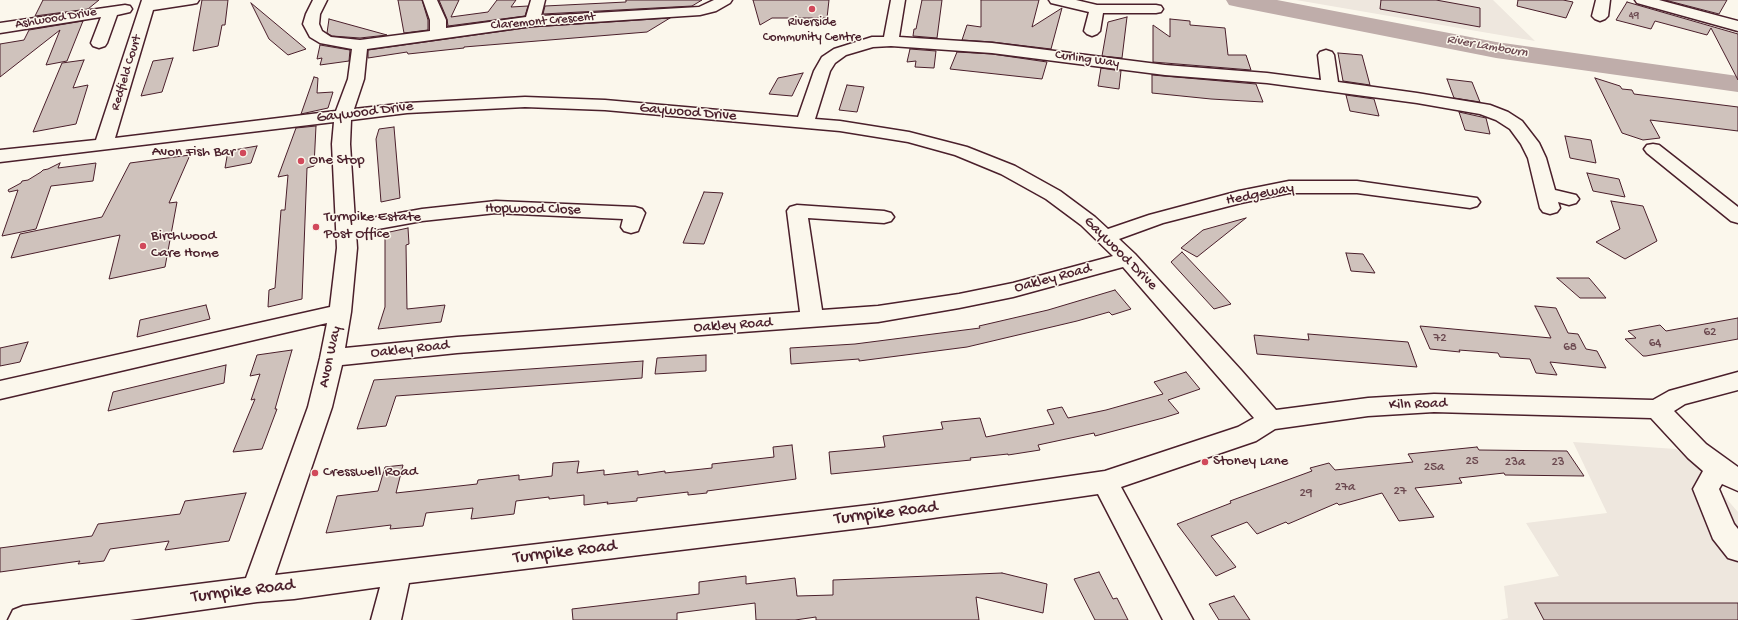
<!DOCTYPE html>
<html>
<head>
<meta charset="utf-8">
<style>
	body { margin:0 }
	canvas { display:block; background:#fbf7ec }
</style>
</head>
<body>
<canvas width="1738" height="620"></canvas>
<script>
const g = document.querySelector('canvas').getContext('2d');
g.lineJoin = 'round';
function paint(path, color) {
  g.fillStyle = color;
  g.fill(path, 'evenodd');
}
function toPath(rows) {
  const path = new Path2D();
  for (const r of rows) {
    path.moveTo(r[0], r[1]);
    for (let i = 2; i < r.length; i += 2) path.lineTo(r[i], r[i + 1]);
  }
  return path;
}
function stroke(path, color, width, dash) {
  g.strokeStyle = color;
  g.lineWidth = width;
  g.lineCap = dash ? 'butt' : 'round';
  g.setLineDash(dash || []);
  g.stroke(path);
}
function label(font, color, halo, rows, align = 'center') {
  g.font = font + ' "Gochi Hand",sans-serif';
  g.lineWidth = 3;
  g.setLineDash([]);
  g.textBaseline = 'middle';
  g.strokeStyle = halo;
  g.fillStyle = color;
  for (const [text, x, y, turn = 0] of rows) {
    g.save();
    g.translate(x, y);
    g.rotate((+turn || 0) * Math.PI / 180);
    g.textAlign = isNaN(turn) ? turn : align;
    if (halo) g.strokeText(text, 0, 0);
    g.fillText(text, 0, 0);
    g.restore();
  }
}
paint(toPath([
	[1296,0,1493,0,1535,41],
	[1573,442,1676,449,1697,465,1738,512,1738,620,1500,620,1508,618,1504,586,1559,576,1526,523,1607,513]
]), '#eee7de');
paint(toPath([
	[1226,0,1277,0,1496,42,1738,76,1738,92,1496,58,1238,7,1229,5,1226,0]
]), '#bfadaa');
const building = toPath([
	[43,0,99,0,88,9,35,16,43,0],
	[202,0,228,0,225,25,222,25,218,46,193,51,202,0],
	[398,0,422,0,428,20,428,30,404,33,398,0],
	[439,0,459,0,451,17,488,12,497,0,516,0,511,7,528,6,525,16,448,26,447,19,439,0],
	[626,0,702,0,692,6,543,14,545,6,626,2,626,0],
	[753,0,829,0,827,18,772,18,760,25,753,0],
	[922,0,942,0,937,38,913,36,914,29,916,29,922,0],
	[981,0,1039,0,1032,27,1062,8,1051,49,992,42,962,40,967,25,981,27,981,0],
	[1381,0,1436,0,1480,8,1480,27,1380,9,1381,0],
	[1518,0,1563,0,1573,2,1566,18,1517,6,1518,0],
	[1665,0,1727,0,1719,14,1665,0],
	[1627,2,1738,34,1738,80,1711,28,1707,35,1655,21,1651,29,1616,20,1627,2],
	[251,3,306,49,288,55,269,39,251,3],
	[1127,17,1122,58,1102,56,1108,22,1127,17],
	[670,18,647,32,464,47,464,48,408,54,407,52,368,58,368,50,532,27,670,18],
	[329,19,387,35,360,38,332,36,327,33,329,19],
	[1170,19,1190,21,1190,25,1225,28,1228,55,1246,55,1251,70,1153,62,1153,25,1170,37,1170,19],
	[83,21,67,61,46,65,60,30,0,77,0,44,24,40,29,30,83,21],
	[320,45,350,50,349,61,320,65,322,58,317,59,320,45],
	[910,49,936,51,934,68,915,67,916,61,907,62,910,49],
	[957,52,992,54,1047,62,1042,79,950,69,957,52],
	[1338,53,1362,55,1370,85,1343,81,1338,53],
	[173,58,162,92,141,96,153,61,173,58],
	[84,60,73,88,88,85,76,124,33,132,62,63,84,60],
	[1101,68,1121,71,1119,89,1098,86,1101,68],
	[803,73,792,96,769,94,778,78,803,73],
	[1152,75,1256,84,1263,102,1211,99,1152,93,1152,75],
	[314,77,318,78,317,93,333,92,328,108,301,114,314,77],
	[1595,78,1620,86,1622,89,1632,90,1634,94,1738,107,1738,131,1650,120,1660,138,1643,140,1622,133,1595,78],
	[1447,79,1472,82,1480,102,1454,98,1447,79],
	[847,85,864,87,857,112,839,110,847,85],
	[1346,95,1374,99,1379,116,1350,111,1346,95],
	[1459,112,1486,118,1490,134,1465,130,1459,112],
	[316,126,314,166,307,168,302,299,268,307,269,290,275,288,281,210,285,210,288,175,278,177,296,128,316,126],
	[394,127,400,198,381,202,376,139,379,129,394,127],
	[1565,136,1591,140,1596,163,1570,158,1565,136],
	[257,146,251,163,225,168,228,151,257,146],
	[190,155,169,203,177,202,165,267,109,279,120,235,11,258,20,234,102,217,130,163,190,155],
	[60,163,58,168,96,163,93,181,51,186,36,229,2,236,18,190,9,192,8,190,21,183,22,181,28,180,41,172,43,170,48,169,60,163],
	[1587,173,1619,179,1625,197,1593,191,1587,173],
	[704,192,723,193,704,244,683,243,704,192],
	[1611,201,1643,206,1657,241,1625,259,1596,242,1620,229,1611,201],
	[1246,218,1197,257,1181,248,1203,230,1246,218],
	[408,228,409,244,406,245,407,309,445,305,441,322,378,329,385,307,385,233,408,228],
	[1182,252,1217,289,1231,304,1214,309,1171,262,1182,252],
	[1346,253,1363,254,1375,273,1351,271,1346,253],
	[1557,278,1589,278,1606,298,1580,298,1557,278],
	[1115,290,1131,309,1112,315,1109,312,1077,321,967,347,859,361,859,359,791,364,790,348,855,344,980,328,979,326,1048,310,1115,290],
	[206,305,210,319,137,337,140,320,206,305],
	[1535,306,1556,308,1568,333,1578,334,1586,349,1597,351,1606,368,1550,362,1557,375,1536,373,1530,359,1500,357,1498,353,1459,350,1460,352,1430,349,1420,326,1551,338,1535,306],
	[1738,318,1738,339,1646,356,1643,356,1625,339,1636,338,1628,331,1660,325,1666,331,1738,318],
	[1308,334,1408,342,1417,367,1257,354,1254,335,1309,340,1308,334],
	[28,342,20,362,0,366,0,348,28,342],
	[292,350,275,409,277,409,262,449,233,452,255,399,251,400,260,374,250,376,257,355,292,350],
	[706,355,706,371,655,374,657,358,706,355],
	[643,361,642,378,396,396,386,426,357,429,374,380,643,361],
	[226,365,224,383,108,411,113,392,226,365],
	[1186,372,1200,389,1168,400,1179,413,1163,418,1095,436,1094,433,1038,445,1040,450,1008,455,1008,454,970,458,971,460,831,474,829,452,885,447,883,436,943,429,941,422,980,418,986,437,1054,424,1047,410,1062,407,1068,418,1106,410,1163,394,1154,382,1186,372],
	[792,445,796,479,707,491,707,493,688,495,688,492,637,498,637,501,607,504,608,502,584,505,584,495,549,499,549,497,516,501,514,514,471,519,473,508,426,513,423,526,390,529,391,525,326,533,337,496,378,491,385,467,403,465,396,493,477,484,478,480,519,475,519,480,552,476,553,463,579,461,577,473,604,470,604,475,638,471,638,475,665,471,665,473,712,468,712,464,774,457,773,447,792,445],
	[1477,447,1479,450,1567,451,1584,476,1505,475,1504,473,1459,478,1462,483,1415,488,1434,517,1399,521,1382,493,1339,505,1337,503,1288,524,1286,522,1257,534,1247,522,1211,536,1236,567,1216,576,1177,524,1231,503,1230,501,1312,471,1310,468,1329,463,1335,470,1413,462,1408,454,1477,447],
	[246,493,229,541,165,550,169,541,110,549,104,561,78,564,80,561,0,572,0,548,92,536,98,524,180,514,185,501,246,493],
	[1099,572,1113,599,1117,598,1128,620,1095,620,1074,579,1099,572],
	[1002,573,1047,584,1043,613,976,597,979,620,816,620,816,617,795,620,756,620,755,603,677,613,677,620,573,620,572,609,699,594,699,582,746,576,746,584,795,578,797,596,833,595,833,580,1002,573],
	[1234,596,1250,620,1219,620,1209,604,1234,596],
	[1535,603,1738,603,1738,620,1544,620,1535,603]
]);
paint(building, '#cfc2bc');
stroke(building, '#4a1f2b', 1);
const minor = toPath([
	[142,0,199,0,197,3,192,4,153,10,115,138,336,111,348,79,352,49,320,43,310,37,303,24,306,14,313,0,327,0,320,14,319,24,322,31,331,37,360,40,430,31,430,20,423,0,437,0,446,20,446,28,526,17,531,0,545,0,541,16,699,7,714,0,732,0,730,3,716,11,700,15,532,26,367,49,364,79,354,109,407,103,525,97,605,100,798,117,814,71,822,57,834,49,872,37,884,37,891,0,905,0,899,37,992,43,1165,65,1267,73,1321,80,1318,55,1320,52,1326,50,1332,52,1334,55,1338,82,1417,93,1490,105,1508,112,1522,121,1539,143,1546,158,1555,190,1576,195,1579,199,1576,203,1569,205,1558,202,1560,208,1557,212,1550,214,1543,212,1540,208,1528,158,1521,144,1510,129,1496,120,1480,114,1417,103,1267,83,1165,75,992,53,891,46,873,47,846,55,835,63,830,71,815,119,840,121,909,132,967,147,1015,166,1060,191,1095,217,1108,229,1149,215,1239,191,1289,181,1357,181,1477,198,1480,202,1477,206,1470,208,1357,193,1289,193,1241,203,1163,223,1119,239,1135,254,1241,370,1276,410,1368,398,1434,394,1653,400,1669,391,1738,372,1738,390,1685,404,1674,411,1706,444,1738,467,1738,491,1722,484,1719,489,1734,524,1738,529,1738,561,1728,558,1713,539,1693,489,1703,471,1688,458,1651,418,1434,412,1368,416,1275,429,1256,441,1121,487,1193,620,1163,620,1098,494,878,526,409,583,401,620,371,620,380,587,294,599,257,602,130,620,8,620,13,610,23,606,246,578,308,407,320,358,327,323,0,399,0,381,330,307,337,248,332,144,334,122,0,162,0,150,96,140,142,0],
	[525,107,605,110,840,131,908,142,955,155,1001,174,1046,199,1081,225,1113,256,1013,283,959,294,878,306,822,310,808,218,884,223,891,221,894,217,891,213,884,211,797,205,790,207,787,211,800,312,457,337,345,348,351,312,357,248,356,233,422,221,496,213,623,219,621,227,624,231,631,233,638,231,645,213,642,209,635,207,496,201,422,209,355,221,350,144,351,120,407,113,525,107],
	[1123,267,1254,418,1238,427,1105,471,878,504,275,575,332,407,342,365,457,353,878,322,959,308,1013,297,1123,267],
	[1049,0,1076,0,1097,5,1156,5,1161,6,1163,9,1161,12,1156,13,1103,13,1100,31,1097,34,1092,36,1087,34,1084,31,1089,12,1051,3,1049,0],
	[1596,0,1610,0,1608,16,1605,19,1600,21,1595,19,1592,16,1596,0],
	[1635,0,1659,0,1738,21,1738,31,1637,3,1635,0],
	[125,5,130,6,132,9,130,12,117,15,107,43,105,46,99,48,93,46,91,43,101,17,0,33,0,23,125,5],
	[1653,144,1659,145,1738,207,1738,223,1731,221,1647,153,1644,149,1647,145,1653,144]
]);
stroke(minor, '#4a1f2b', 3);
paint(minor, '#fbf7ec');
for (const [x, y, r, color] of [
	[812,9,4,"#d1495b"],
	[243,153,4,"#d1495b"],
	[301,161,4,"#d1495b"],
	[316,227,4,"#d1495b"],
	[143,246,4,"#d1495b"],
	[1205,462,4,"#d1495b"],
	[315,473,4,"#d1495b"]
]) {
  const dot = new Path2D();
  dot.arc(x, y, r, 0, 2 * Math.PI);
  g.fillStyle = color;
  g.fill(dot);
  stroke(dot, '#fbf7ec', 1.5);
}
label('11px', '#6b484f', null, [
	["49",1634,16]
]);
label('13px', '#4a1f2b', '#fbf7ec', [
	["Ashwood Drive",56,19,-9],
	["Claremont Crescent",543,22,-5],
	["Curling Way",1087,60,8],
	["Redfield Court",127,73,-73]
]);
label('13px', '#4a1f2b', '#fbf7ec', [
	["Riverside",812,23],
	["Community Centre",812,38]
]);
label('italic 13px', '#6d4a51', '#fbf7ec', [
	["River Lambourn",1487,47,10]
]);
label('13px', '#6b484f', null, [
	["62",1710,333],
	["72",1440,339],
	["64",1655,344],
	["68",1570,348],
	["25",1472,462],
	["23a",1515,463],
	["23",1558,463],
	["25a",1434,468],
	["27a",1345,488],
	["27",1400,492],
	["29",1306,494]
]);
label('15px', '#4a1f2b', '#fbf7ec', [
	["Gaywood Drive",365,113,-7],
	["Gaywood Drive",688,113,5],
	["Hedgeway",1260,195,-11],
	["Hopwood Close",533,210,1],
	["Gaywood Drive",1120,254,45],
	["Oakley Road",1053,279,-15],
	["Oakley Road",733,326,-4],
	["Oakley Road",410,350,-6],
	["Avon Way",331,357,-78],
	["Kiln Road",1418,405,-2]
]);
label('15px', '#4a1f2b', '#fbf7ec', [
	["Avon Fish Bar",235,153,"right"],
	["One Stop",309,161],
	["Turnpike Estate",324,218],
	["Post Office",324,235],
	["Birchwood",151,237],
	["Care Home",151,254],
	["Stoney Lane",1213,462],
	["Cresswell Road",323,473]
], 'left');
label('18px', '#4a1f2b', '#fbf7ec', [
	["Turnpike Road",886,514,-7],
	["Turnpike Road",565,553,-7],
	["Turnpike Road",243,592,-7]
]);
</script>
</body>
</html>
